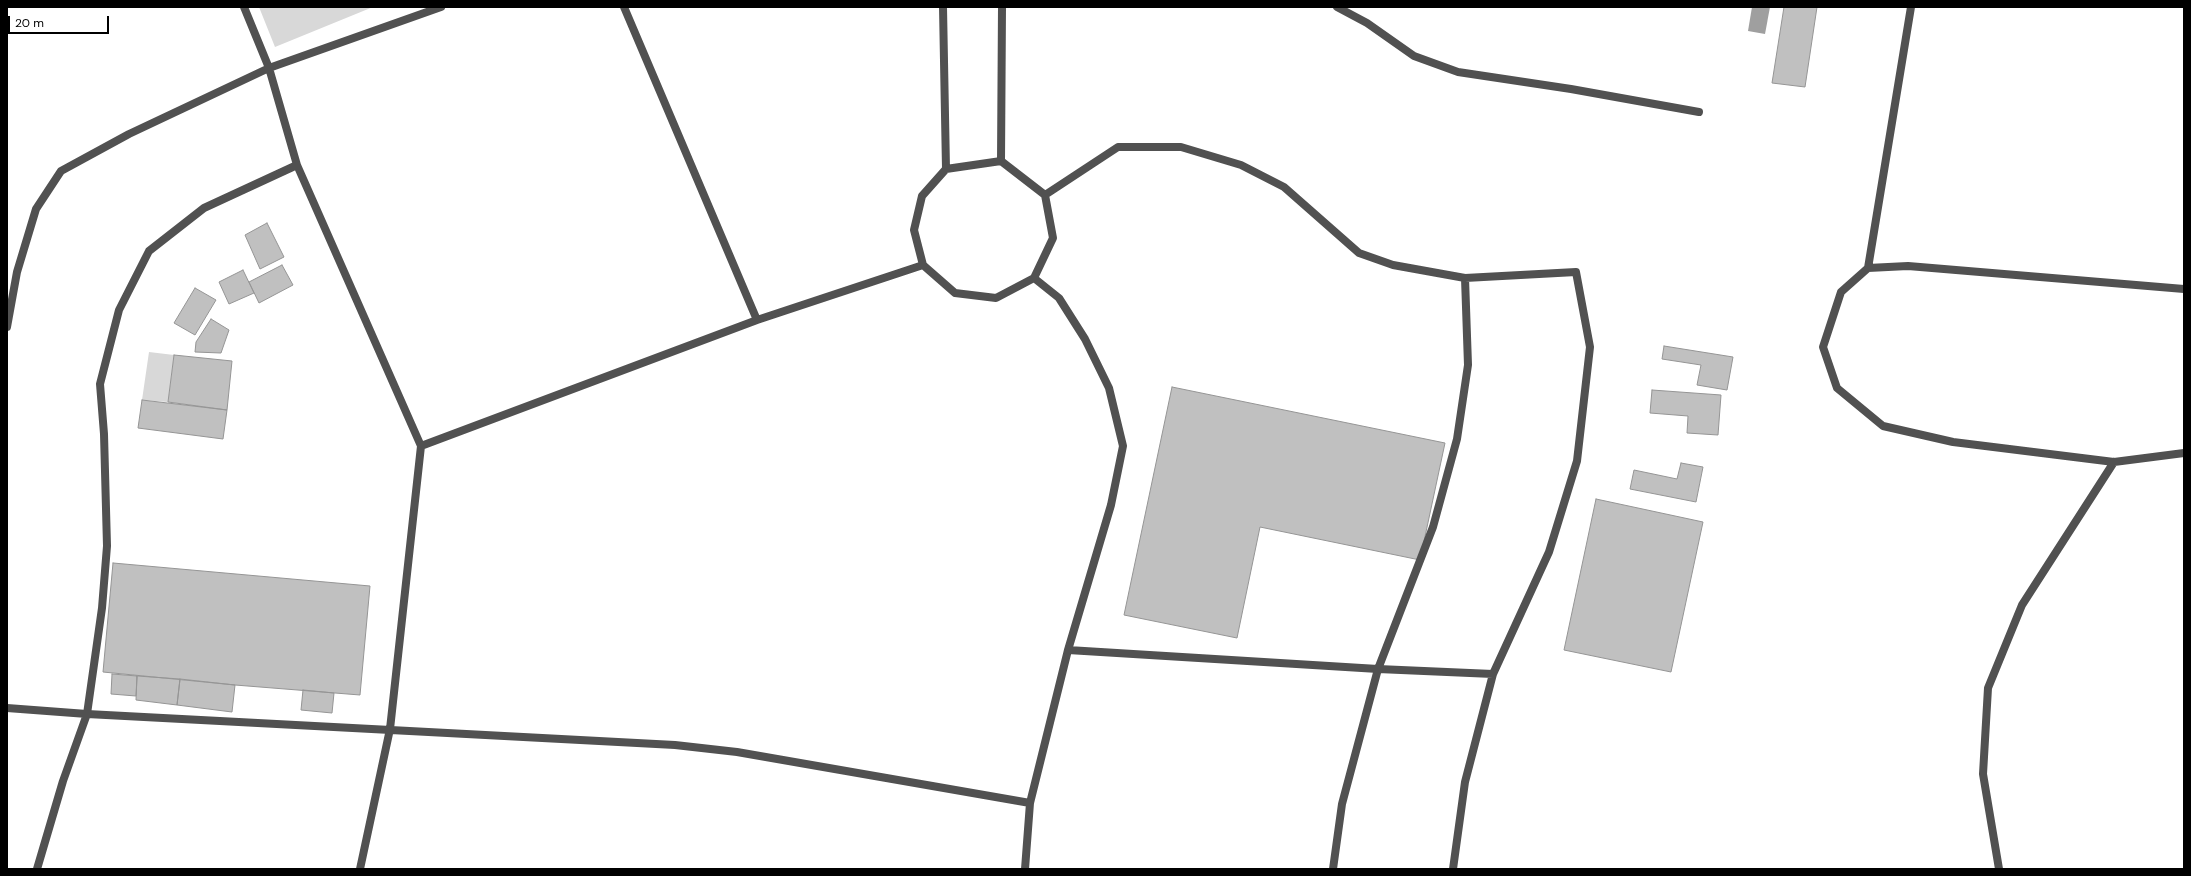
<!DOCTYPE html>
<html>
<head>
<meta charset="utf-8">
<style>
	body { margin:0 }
	#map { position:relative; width:2191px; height:876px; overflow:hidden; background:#fff; font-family:"DM Sans",sans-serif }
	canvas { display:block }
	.frame { position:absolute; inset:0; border:8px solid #000; pointer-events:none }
	.scale { position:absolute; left:8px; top:16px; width:101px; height:18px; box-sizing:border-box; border:2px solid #000; border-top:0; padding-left:5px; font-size:12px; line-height:14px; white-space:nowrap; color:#000; -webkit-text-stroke:3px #fff; paint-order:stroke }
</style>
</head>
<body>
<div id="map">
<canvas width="2191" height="876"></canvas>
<div class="frame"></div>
<div class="scale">20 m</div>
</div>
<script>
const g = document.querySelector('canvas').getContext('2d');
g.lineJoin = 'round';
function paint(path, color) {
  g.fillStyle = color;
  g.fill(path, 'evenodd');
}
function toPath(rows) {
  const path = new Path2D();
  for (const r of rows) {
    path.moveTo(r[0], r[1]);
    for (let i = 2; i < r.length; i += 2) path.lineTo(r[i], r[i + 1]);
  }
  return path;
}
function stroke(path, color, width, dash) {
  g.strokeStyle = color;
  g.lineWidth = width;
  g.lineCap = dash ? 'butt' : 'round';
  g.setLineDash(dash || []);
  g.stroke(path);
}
paint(toPath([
	[259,7,373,7,275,47],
	[149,352,174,355,168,402,142,400]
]), '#d8d8d8');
paint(toPath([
	[1752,7,1770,7,1765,34,1748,31]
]), '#9f9f9f');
const building = toPath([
	[1784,7,1817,7,1805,87,1772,83,1784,7],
	[267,223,284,257,260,269,245,235,267,223],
	[282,265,293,285,259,303,249,282,282,265],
	[243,270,254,293,229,304,219,282,243,270],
	[195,288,216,300,195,335,174,323,195,288],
	[211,319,229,330,221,353,195,352,196,342,211,319],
	[1664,346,1733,357,1727,390,1697,385,1701,365,1662,359,1664,346],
	[174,355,232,361,227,410,168,402,174,355],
	[1172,387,1445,443,1420,560,1260,527,1237,638,1124,615,1172,387],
	[1652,390,1721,395,1718,435,1687,433,1688,416,1650,413,1652,390],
	[142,400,227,410,223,439,138,428,142,400],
	[1681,463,1703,467,1696,502,1630,489,1634,470,1677,479,1681,463],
	[1596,499,1703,522,1671,672,1564,650,1596,499],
	[113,563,370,586,360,695,235,685,103,672,113,563],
	[112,674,137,676,136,696,111,694,112,674],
	[137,676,180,679,177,705,136,700,137,676],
	[180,679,235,685,232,712,177,705,180,679],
	[303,690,334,693,332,713,301,710,303,690]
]);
paint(building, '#c0c0c0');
stroke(building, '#959595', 1);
stroke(toPath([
	[244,7,269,68,297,165,421,446,390,729,360,869],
	[624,7,757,320],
	[943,7,946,169,922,196,914,230,923,265,955,293,996,298,1034,278,1053,238,1045,195,1001,161,946,169],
	[1337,7,1367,23,1414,56,1458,72,1571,89,1699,112],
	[1001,161,1002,7],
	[1045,195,1118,147,1181,147,1241,165,1284,187,1359,253,1393,265,1465,278,1576,272,1590,347,1577,461,1549,552,1493,674,1465,782,1453,869],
	[1868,268,1911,7],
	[2184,289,1908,266,1868,268,1841,292,1823,347,1837,388,1883,426,1953,442,2114,462,2184,453],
	[7,327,17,272,36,209,61,171,129,134,269,68,441,7],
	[421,446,757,320,923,265],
	[1068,650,1378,669,1493,674],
	[7,708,87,714,675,745,737,752,1030,803],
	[37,869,63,781,87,714,102,608,107,546,104,434,100,384,119,310,149,251,204,208,297,165],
	[1025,869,1030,803,1068,650,1111,505,1123,446,1109,388,1085,339,1059,298,1034,278],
	[1333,869,1342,804,1378,669,1433,527,1457,439,1468,365,1465,278],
	[1999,869,1983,774,1988,688,2022,605,2114,462]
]), '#515151', 8);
</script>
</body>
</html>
